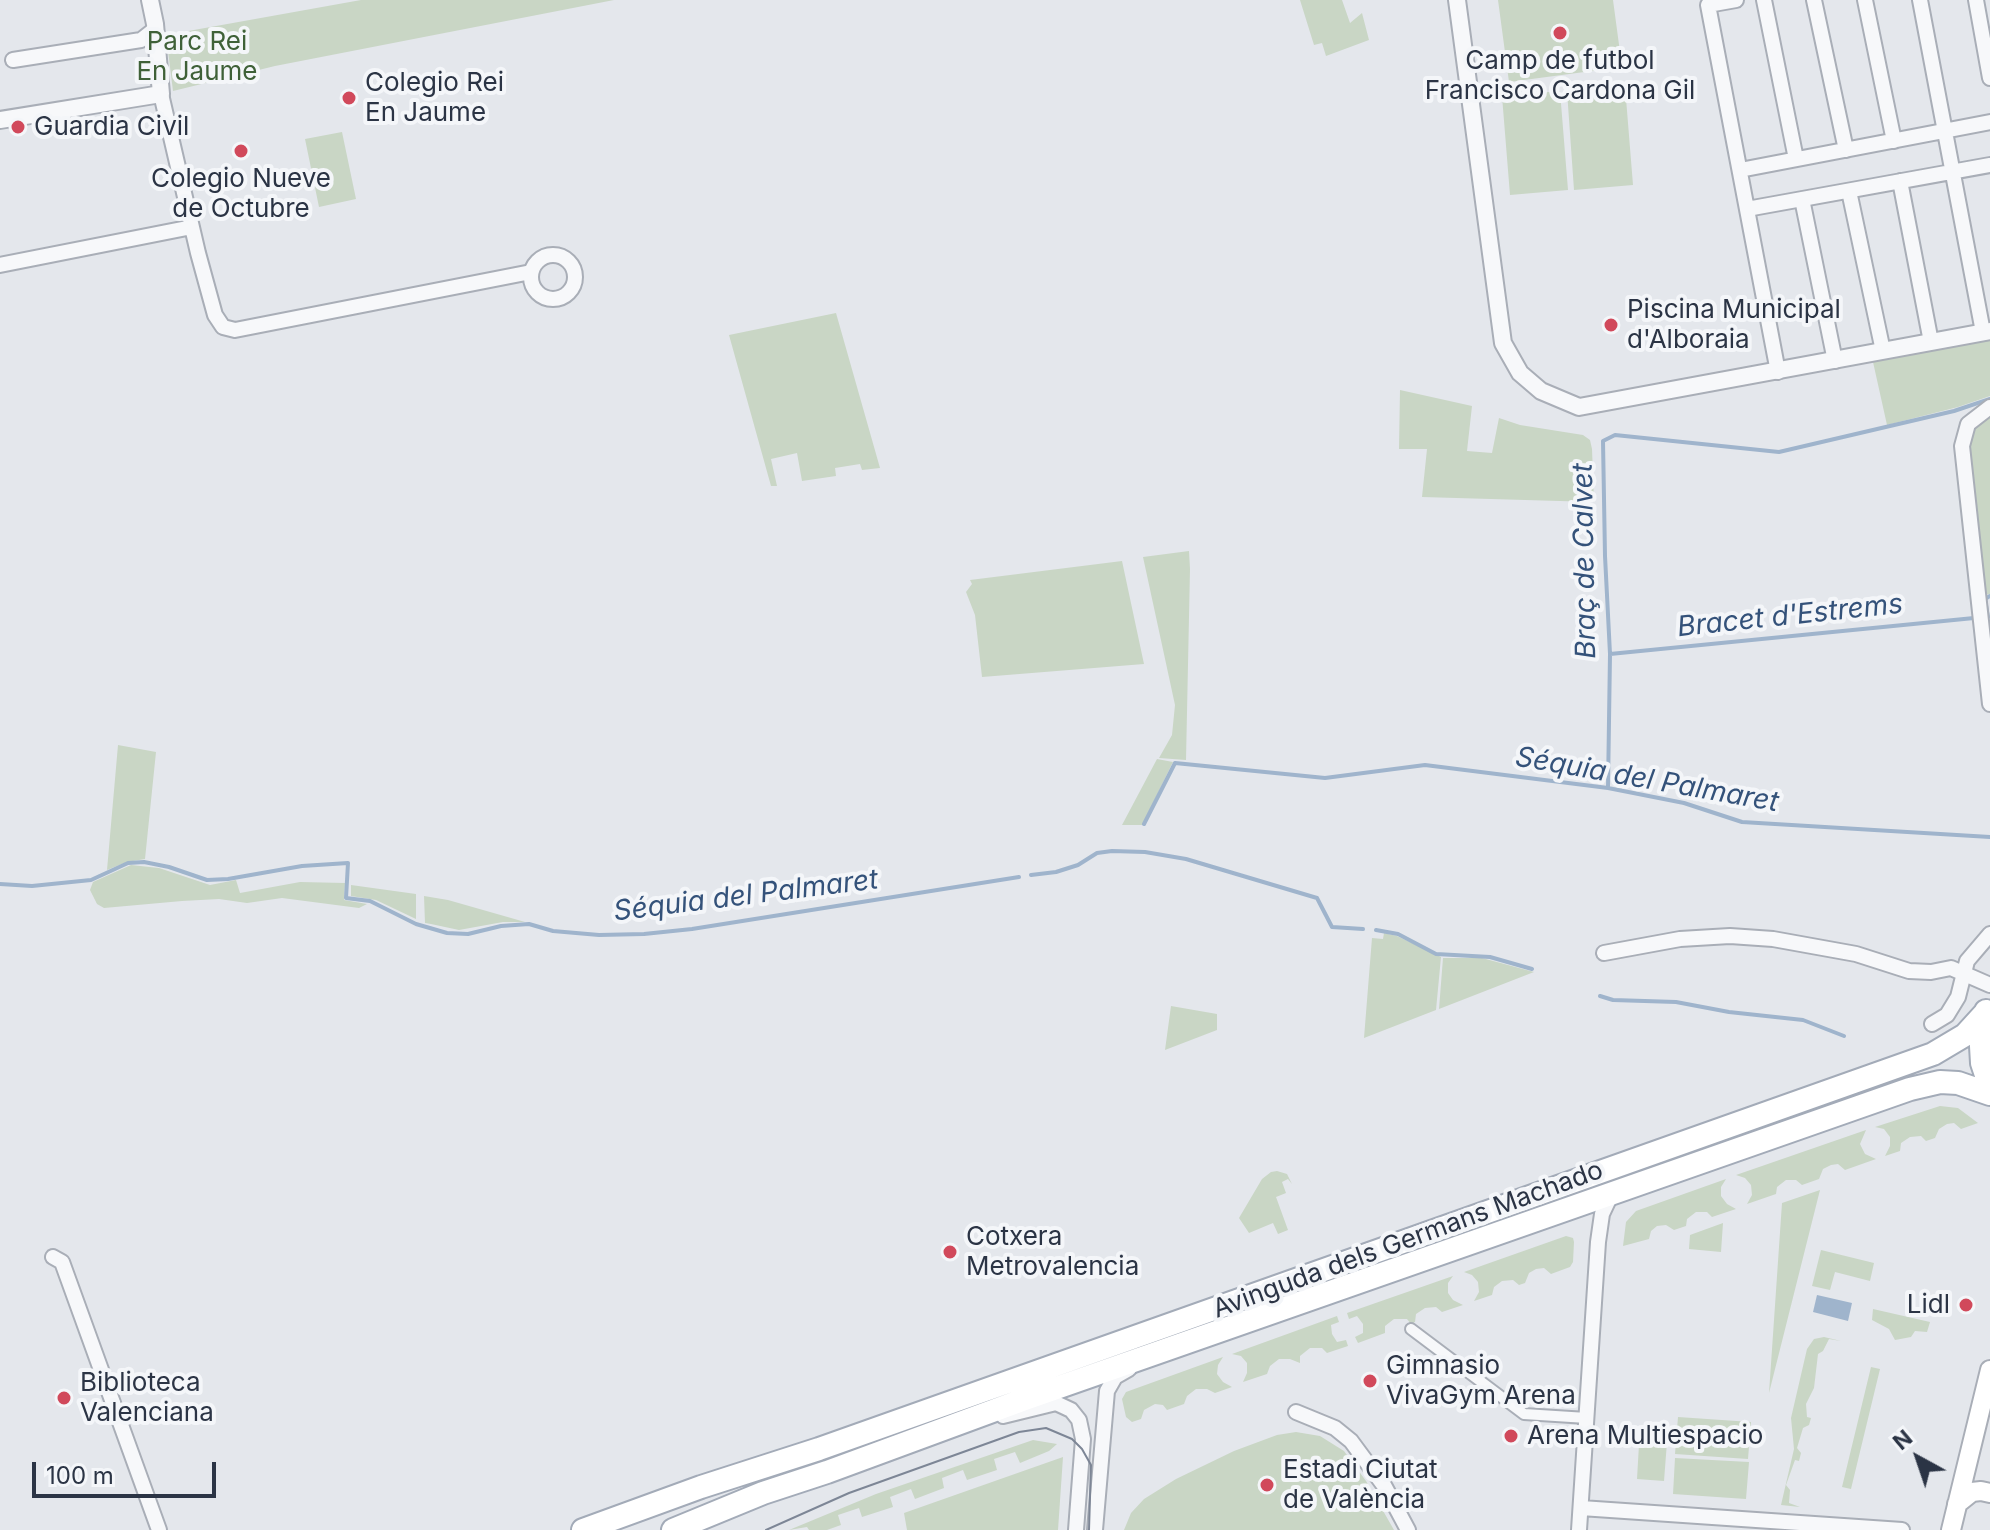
<!DOCTYPE html>
<html>
<head>
<meta charset="utf-8">
<style>
	body { margin:0 }
	#map { position:relative; width:1990px; height:1530px; overflow:hidden; background:#e4e7ec; font-family:Inter,sans-serif }
	canvas { display:block }
	.north { position:absolute; left:1878px; top:1418px; width:80px; height:80px; -webkit-text-stroke:6px #f4f6f9; paint-order:stroke; rotate:320deg; font-size:22px; font-weight:700; line-height:32px; text-align:center; color:#2b3445 }
	.north::after { content:''; display:block; margin:auto; width:28px; height:36px; background:#2b3445; clip-path:polygon(50% 0,100% 100%,50% 72%,0 100%) }
	.scale { position:absolute; left:32px; top:1462px; width:184px; height:36px; box-sizing:border-box; border:4px solid #2b3445; border-top:0; padding-left:10px; font-size:24px; line-height:28px; white-space:nowrap; color:#2b3445; -webkit-text-stroke:6px #f4f6f9; paint-order:stroke }
</style>
</head>
<body>
<div id="map">
<canvas width="1990" height="1530"></canvas>
<div class="north">N</div>
<div class="scale">100 m</div>
</div>
<script>
const g = document.querySelector('canvas').getContext('2d');
g.lineJoin = 'round';
function paint(path, color) {
  g.fillStyle = color;
  g.fill(path, 'evenodd');
}
function toPath(rows) {
  const path = new Path2D();
  for (const r of rows) {
    if (r.length === 3) {
      path.moveTo(r[0] + r[2], r[1]);
      path.arc(r[0], r[1], r[2], 0, 2 * Math.PI);
      continue;
    }
    path.moveTo(r[0], r[1]);
    for (let i = 2; i < r.length; i += 2) path.lineTo(r[i], r[i + 1]);
  }
  return path;
}
function stroke(path, color, width, dash) {
  g.strokeStyle = color;
  g.lineWidth = width;
  g.lineCap = dash ? 'butt' : 'round';
  g.setLineDash(dash || []);
  g.stroke(path);
}
function label(font, color, halo, rows, align = 'center') {
  g.font = font + ' Inter,sans-serif';
  g.lineWidth = 8;
  g.setLineDash([]);
  g.textBaseline = 'middle';
  g.strokeStyle = halo;
  g.fillStyle = color;
  for (const [text, x, y, turn = 0] of rows) {
    g.save();
    g.translate(x, y);
    g.rotate((+turn || 0) * Math.PI / 180);
    g.textAlign = isNaN(turn) ? turn : align;
    if (halo) g.strokeText(text, 0, 0);
    g.fillText(text, 0, 0);
    g.restore();
  }
}
paint(toPath([
	[361,0,614,0,275,66,173,91,166,35],
	[1300,0,1342,0,1350,23,1362,13,1369,40,1326,56,1322,43,1314,45],
	[1498,0,1613,0,1622,67,1509,82],
	[1625,86,1633,185,1574,190,1567,91],
	[1560,91,1568,190,1510,195,1502,96],
	[342,132,356,199,319,207,305,139],
	[836,313,880,468,862,470,860,464,835,468,836,476,802,481,797,453,771,459,777,486,771,486,729,335],
	[1990,340,1990,396,1958,407,1887,425,1873,362],
	[1400,390,1472,406,1467,451,1492,453,1499,418,1520,425,1583,435,1590,440,1592,449,1594,502,1422,497,1427,449,1399,449],
	[1990,414,1990,594,1985,595,1968,453,1971,429],
	[1189,551,1190,569,1186,760,1159,758,1172,735,1175,705,1143,557],
	[1122,561,1144,664,982,677,975,615,966,592,972,584,970,580],
	[118,745,156,752,145,859,127,862,107,870],
	[1157,759,1173,762,1142,825,1122,825],
	[131,865,159,868,210,885,236,880,240,893,300,882,345,883,344,900,367,904,359,908,282,898,247,903,219,899,182,901,104,908,97,904,90,890,93,882],
	[351,885,416,894,416,919,376,900,351,896],
	[424,896,448,900,525,922,503,922,459,930,431,924,425,923],
	[1384,933,1397,936,1441,957,1436,1010,1364,1038,1372,938,1383,939],
	[1443,958,1482,958,1534,972,1439,1009],
	[1171,1006,1217,1014,1217,1030,1165,1050],
	[1940,1106,1958,1108,1978,1123,1961,1129,1954,1123,1947,1124,1939,1129,1935,1138,1926,1141,1921,1136,1910,1137,1901,1143,1900,1151,1885,1156,1890,1146,1890,1137,1884,1129,1875,1127],
	[1866,1130,1860,1144,1865,1154,1876,1159,1845,1170,1838,1164,1831,1165,1823,1169,1819,1179,1802,1185,1796,1180,1786,1180,1777,1187,1776,1194,1747,1204,1752,1195,1751,1185,1745,1178,1736,1175],
	[1277,1171,1287,1174,1292,1184,1288,1179,1282,1182,1286,1193,1276,1197,1288,1230,1278,1234,1273,1223,1249,1233,1239,1218,1262,1179,1271,1172],
	[1726,1179,1721,1187,1721,1196,1727,1204,1736,1209,1712,1217,1707,1212,1696,1212,1687,1219,1686,1226,1674,1230,1666,1225,1657,1226,1651,1231,1649,1239,1623,1246,1626,1222,1636,1211],
	[1820,1190,1769,1393,1782,1203],
	[1723,1223,1721,1252,1689,1249,1690,1235],
	[1566,1236,1573,1238,1574,1242,1573,1262,1570,1267,1551,1274,1544,1268,1536,1269,1529,1273,1525,1283,1519,1285,1513,1280,1502,1281,1494,1287,1492,1295,1474,1301,1479,1292,1478,1282,1472,1275,1464,1272],
	[1821,1250,1874,1263,1870,1281,1835,1272,1830,1290,1812,1286],
	[1453,1276,1448,1283,1448,1293,1453,1300,1463,1305,1442,1312,1436,1307,1425,1308,1416,1314,1415,1322,1411,1324,1407,1319,1394,1319,1385,1326,1385,1333,1358,1343,1355,1337,1363,1333,1363,1324,1357,1316,1349,1319,1347,1313],
	[1873,1309,1930,1322,1927,1332,1915,1331,1911,1337,1895,1340,1889,1329,1872,1320],
	[1337,1316,1339,1322,1331,1325,1332,1334,1337,1342,1346,1340,1348,1346,1327,1353,1322,1348,1310,1348,1300,1356,1300,1363,1290,1359,1279,1359,1270,1366,1267,1374,1243,1382,1247,1373,1247,1363,1241,1356,1232,1354],
	[1824,1337,1841,1341,1829,1339,1823,1351,1818,1354,1814,1388,1806,1404,1807,1417,1811,1418,1809,1425,1803,1428,1797,1448,1801,1453,1799,1461,1795,1460,1786,1485,1790,1490,1789,1503,1800,1507,1781,1505,1794,1449,1791,1418,1807,1349,1814,1339],
	[1223,1357,1218,1365,1217,1374,1223,1382,1232,1387,1215,1393,1207,1389,1196,1389,1187,1396,1184,1404,1167,1410,1163,1405,1155,1404,1144,1410,1141,1419,1132,1422,1126,1417,1122,1399,1126,1392],
	[1871,1367,1880,1369,1851,1489,1842,1487],
	[1678,1417,1751,1422,1748,1459,1675,1454],
	[1640,1427,1668,1429,1664,1481,1637,1479],
	[1296,1432,1320,1436,1344,1451,1366,1481,1394,1530,1124,1530,1131,1513,1144,1499,1176,1479,1234,1451,1277,1435],
	[1033,1440,1057,1444,1049,1451,1020,1463,1015,1452,994,1459,997,1470,967,1480,963,1470,942,1478,944,1488,915,1499,911,1489,890,1497,893,1507,862,1517,859,1508,838,1515,841,1525,827,1530,809,1530,807,1527,789,1530,876,1494],
	[1063,1457,1058,1530,907,1530,904,1513],
	[1675,1458,1749,1462,1746,1499,1673,1494]
]), '#c9d6c5');
paint(toPath([
	[1817,1295,1852,1303,1848,1321,1813,1312]
]), '#9fb4cc');
stroke(toPath([
	[1988,617,1985,599,1990,596],
	[1610,654,1974,618],
	[1608,788,1610,654,1605,556,1603,441,1615,435,1779,452,1954,411,1990,399],
	[1144,824,1175,763,1325,778,1425,765,1608,788,1684,803,1742,822,1990,837],
	[1031,875,1056,872,1078,865,1097,853,1112,851,1145,852,1186,859,1317,898,1332,927,1363,929],
	[0,884,32,886,91,880,128,863,144,862,169,867,207,880,228,879,302,866,348,863,346,898,370,901,416,924,447,933,468,934,501,926,529,924,553,931,599,935,644,934,692,929,1019,877],
	[1376,930,1398,934,1436,954,1490,957,1532,969],
	[1600,996,1613,1000,1676,1002,1729,1012,1803,1020,1844,1036]
]), '#9fb4cc', 4);
const pedestrian = toPath([
	[1411,1329,1524,1414,1587,1418]
]);
const minor = toPath([
	[1736,0,1708,5,1778,372],
	[1764,0,1796,159],
	[1814,0,1846,150],
	[1865,0,1894,141],
	[1920,0,1983,332],
	[1976,0,1990,78],
	[13,60,141,40,155,29],
	[161,94,198,253,215,315,223,327,235,330,531,272],
	[1740,170,1990,122],
	[1900,181,1931,342],
	[1849,191,1883,351],
	[1802,199,1835,361],
	[1747,209,1990,165],
	[553,277,22],
	[0,265,192,227],
	[1990,407,1968,424,1962,446,1990,704],
	[1604,953,1680,939,1730,936,1773,939,1856,954,1909,971,1931,972,1951,968,1990,985],
	[1932,1024,1947,1015,1958,997,1967,961,1990,934],
	[53,1257,62,1262,159,1530],
	[1296,1412,1335,1428,1351,1441,1385,1487,1408,1530],
	[1003,1416,1056,1403,1071,1410,1079,1420,1083,1439,1076,1530],
	[1581,1508,1902,1530],
	[1095,1530,1107,1391,1115,1377,1129,1369],
	[1579,1530,1598,1242,1602,1214,1611,1195]
]);
const tertiary = toPath([
	[1457,0,1503,343,1520,373,1541,391,1579,407,1990,331],
	[0,120,161,94,155,24,150,0]
]);
const secondary = toPath([
	[1957,1504,1972,1492,1981,1491,1990,1493],
	[1951,1530,1990,1370]
]);
const primary = toPath([
	[1986,1011,1981,1046,1982,1063,1990,1087],
	[583,1530,701,1487,819,1449,1933,1054,1965,1035,1986,1012],
	[673,1530,763,1493,827,1472,1025,1399,1910,1089,1940,1082,1958,1083,1990,1094]
]);
stroke(pedestrian, '#a9aeb7', 14);
stroke(minor, '#a9aeb7', 18);
stroke(tertiary, '#a9aeb7', 20);
stroke(secondary, '#a9aeb7', 22);
stroke(primary, '#a3abb8', 26);
stroke(pedestrian, '#f7f8fa', 10);
stroke(minor, '#f7f8fa', 14);
stroke(tertiary, '#f7f8fa', 16);
stroke(secondary, '#fff', 18);
stroke(primary, '#fff', 22);
stroke(toPath([
	[766,1530,849,1493,1019,1432,1046,1428,1072,1439,1082,1449,1091,1465,1089,1530]
]), '#7d8696', 2);
for (const [x, y, r, color] of [
	[1560,33,8,"#d1495b"],
	[349,98,8,"#d1495b"],
	[18,127,8,"#d1495b"],
	[241,151,8,"#d1495b"],
	[1611,325,8,"#d1495b"],
	[950,1252,8,"#d1495b"],
	[1966,1305,8,"#d1495b"],
	[1370,1381,8,"#d1495b"],
	[64,1398,8,"#d1495b"],
	[1511,1436,8,"#d1495b"],
	[1267,1485,8,"#d1495b"]
]) {
  const dot = new Path2D();
  dot.arc(x, y, r, 0, 2 * Math.PI);
  g.fillStyle = color;
  g.fill(dot);
  stroke(dot, '#f4f6f9', 3);
}
label('26px', '#3f6138', '#f4f6f9', [
	["Parc Rei",197,42],
	["En Jaume",197,72]
]);
label('26px', '#2b3445', '#f4f6f9', [
	["Camp de futbol",1560,61,"center"],
	["Francisco Cardona Gil",1560,91,"center"],
	["Colegio Rei",365,83],
	["En Jaume",365,113],
	["Guardia Civil",34,127],
	["Colegio Nueve",241,179,"center"],
	["de Octubre",241,209,"center"],
	["Piscina Municipal",1627,310],
	["d'Alboraia",1627,340],
	["Cotxera",966,1237],
	["Metrovalencia",966,1267],
	["Lidl",1950,1305,"right"],
	["Gimnasio",1386,1366],
	["VivaGym Arena",1386,1396],
	["Biblioteca",80,1383],
	["Valenciana",80,1413],
	["Arena Multiespacio",1527,1436],
	["Estadi Ciutat",1283,1470],
	["de València",1283,1500]
], 'left');
label('26px', '#2b3445', '#f4f6f9', [
	["Avinguda dels Germans Machado",1408,1240,-20]
]);
label('italic 28px', '#34527a', '#f4f6f9', [
	["Braç de Calvet",1585,561,-91],
	["Bracet d'Estrems",1790,616,-6],
	["Séquia del Palmaret",1647,780,10],
	["Séquia del Palmaret",746,896,-7]
]);
</script>
</body>
</html>
